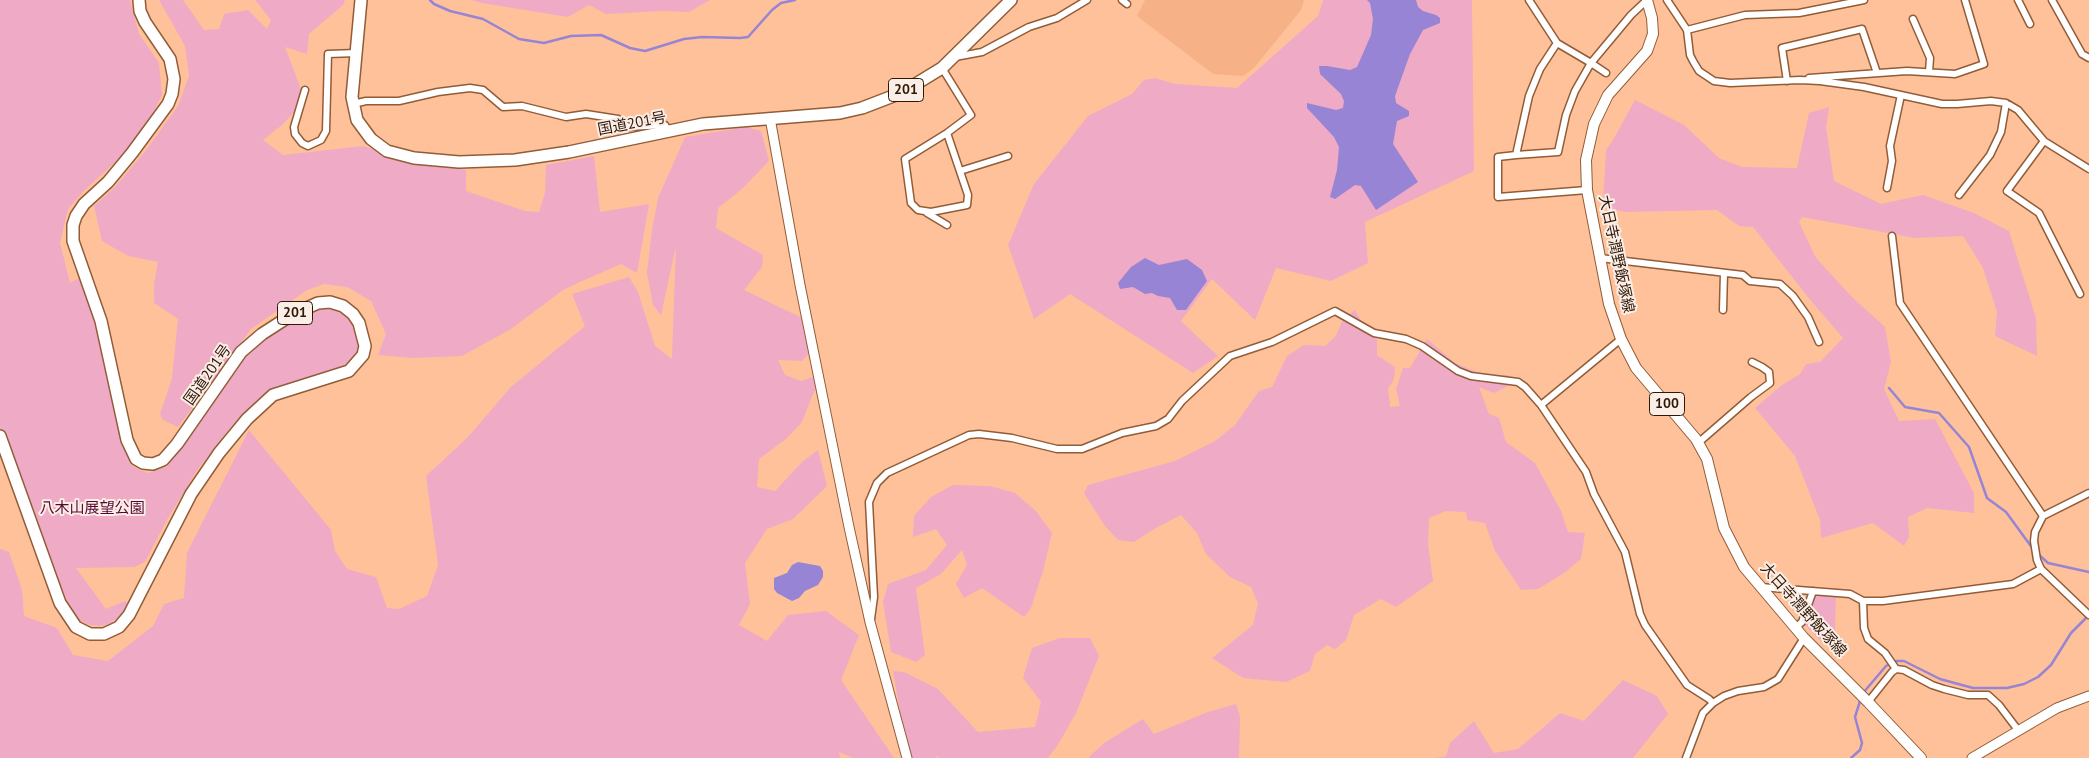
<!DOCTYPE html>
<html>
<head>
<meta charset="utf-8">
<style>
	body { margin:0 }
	canvas { display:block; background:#ffc199 }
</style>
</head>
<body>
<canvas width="2089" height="758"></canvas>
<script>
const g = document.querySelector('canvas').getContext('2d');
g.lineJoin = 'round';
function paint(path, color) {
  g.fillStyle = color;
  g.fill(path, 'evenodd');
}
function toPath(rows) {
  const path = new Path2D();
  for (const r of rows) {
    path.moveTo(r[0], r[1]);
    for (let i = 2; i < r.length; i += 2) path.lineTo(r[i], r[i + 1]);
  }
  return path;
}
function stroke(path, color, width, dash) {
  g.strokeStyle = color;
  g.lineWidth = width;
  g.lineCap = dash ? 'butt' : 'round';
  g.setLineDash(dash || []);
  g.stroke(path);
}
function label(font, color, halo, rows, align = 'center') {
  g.font = font + ' "PT Sans","Noto Sans JP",sans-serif';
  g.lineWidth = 4;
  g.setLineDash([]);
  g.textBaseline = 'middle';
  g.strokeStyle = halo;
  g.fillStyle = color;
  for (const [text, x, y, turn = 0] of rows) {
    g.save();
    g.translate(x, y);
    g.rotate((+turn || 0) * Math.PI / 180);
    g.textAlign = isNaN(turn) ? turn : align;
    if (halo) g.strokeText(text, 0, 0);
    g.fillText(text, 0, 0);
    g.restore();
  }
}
paint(toPath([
	[1145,0,1304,0,1301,10,1254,68,1243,76,1213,74,1137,16]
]), '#f6b286');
paint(toPath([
	[0,0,130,0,139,34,159,63,162,95,140,139,82,193,68,209,60,243,70,283,79,278,94,316,120,433,132,466,147,473,167,467,251,350,253,351,258,343,299,316,329,305,348,313,354,324,358,338,358,348,354,360,341,368,295,381,277,388,257,400,230,428,198,469,168,518,145,562,134,567,76,568,106,609,125,601,128,603,120,616,111,623,102,626,90,625,79,620,71,611,57,585,0,427],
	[159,0,183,0,204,30,219,29,224,14,248,10,267,29,271,20,255,0,345,0,343,5,309,34,307,54,285,47,305,100,282,125,263,140,283,155,363,146,396,156,466,170,466,191,525,211,539,212,545,193,546,165,594,156,600,212,649,204,637,273,621,264,582,281,563,290,511,329,462,356,413,358,378,355,386,334,371,301,347,287,324,284,307,290,251,329,178,427,163,420,160,414,172,378,178,319,154,303,154,284,158,262,128,256,102,241,94,206,115,187,147,149,178,106,189,76,185,46],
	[471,0,710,0,689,12,663,11,606,14,589,5,568,17,482,3],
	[1323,0,1472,0,1474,171,1365,222,1368,263,1331,281,1276,268,1255,320,1212,279,1181,321,1218,356,1193,373,1070,294,1034,319,1008,245,1034,184,1088,116,1132,94,1144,80,1155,78,1175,84,1237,88,1318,16],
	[1635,100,1684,125,1719,158,1742,167,1797,168,1809,113,1829,107,1826,127,1834,181,1881,204,1923,195,1974,213,2009,231,2036,318,2037,356,1995,336,1997,312,1983,268,1963,236,1915,238,1802,217,1799,222,1816,258,1852,297,1885,327,1891,362,1884,389,1899,421,1935,419,1974,493,1974,513,1927,508,1908,517,1909,537,1904,546,1873,523,1821,538,1820,520,1795,456,1755,408,1782,385,1800,374,1806,364,1820,362,1843,338,1807,296,1753,227,1739,226,1717,210,1625,212,1607,208,1603,202,1606,150,1613,140],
	[746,127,761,131,769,161,742,189,718,208,716,228,763,255,762,267,744,290,802,318,814,348,802,361,778,360,785,375,801,381,816,376,818,386,812,396,802,422,786,439,759,459,757,487,775,491,802,462,818,450,827,486,793,519,767,529,745,563,750,604,739,625,767,641,788,615,826,611,859,635,841,680,894,758,853,758,839,752,840,758,0,758,0,549,9,552,22,590,24,616,57,628,73,655,108,661,153,626,164,604,184,598,187,553,249,430,331,530,335,551,347,569,376,577,387,608,399,609,427,596,438,565,426,476,468,437,511,387,585,326,572,294,629,277,638,292,655,346,672,359,676,246,661,315,653,305,647,273,652,230,658,198,685,137],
	[1355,310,1362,322,1377,339,1377,355,1395,367,1394,379,1388,389,1390,407,1400,406,1396,389,1403,368,1410,368,1427,339,1455,363,1486,376,1509,375,1508,386,1494,393,1479,387,1489,414,1499,418,1506,442,1535,463,1561,511,1568,532,1585,533,1581,559,1564,573,1538,589,1521,590,1495,551,1485,523,1467,520,1466,512,1446,511,1429,518,1428,544,1433,581,1396,607,1381,599,1354,615,1346,640,1335,649,1327,645,1315,654,1310,671,1286,682,1243,678,1212,658,1253,625,1258,603,1251,587,1230,577,1206,554,1197,533,1181,515,1154,529,1134,542,1118,540,1105,526,1084,493,1088,485,1175,461,1215,441,1235,425,1259,391,1272,387,1287,356,1304,345,1325,346,1336,336,1343,319],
	[953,485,990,486,1015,493,1036,511,1052,533,1043,571,1031,608,1024,617,982,588,964,598,956,584,967,565,962,550,941,574,916,588,925,655,916,662,891,652,883,602,888,584,926,570,947,545,936,529,913,537,914,516,931,497],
	[1816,593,1836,595,1835,633,1824,644,1804,624],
	[1060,638,1090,638,1099,656,1076,713,1059,743,1048,758,939,758,937,756,936,758,908,758,893,671,904,672,938,689,978,732,1035,727,1041,702,1023,678,1032,648],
	[1623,680,1657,696,1668,714,1633,758,1436,758,1446,756,1450,743,1474,721,1494,753,1518,749,1560,713,1584,721],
	[1236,704,1240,717,1239,758,1088,758,1104,743,1143,719,1154,734,1208,712]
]), '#efaac5');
paint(toPath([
	[1367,0,1416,0,1418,7,1423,11,1436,15,1440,18,1440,23,1423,30,1410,54,1395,96,1396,103,1409,111,1409,116,1397,121,1393,144,1418,182,1376,210,1361,186,1355,185,1335,199,1330,197,1337,170,1339,147,1334,137,1307,108,1307,103,1336,110,1343,108,1344,101,1341,94,1320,74,1319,66,1327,66,1350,70,1357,67,1371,35,1373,19,1370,3],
	[1145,258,1159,265,1187,259,1202,270,1207,281,1186,310,1177,310,1170,298,1158,296,1152,293,1145,294,1133,287,1120,289,1118,283,1131,267],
	[798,562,820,566,823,571,823,577,818,585,805,591,799,598,792,601,777,593,774,589,774,578,787,573,792,565]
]), '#9784d4');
stroke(toPath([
	[430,0,434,4,450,11,483,19,519,39,544,43,571,36,601,35,630,48,645,51,684,39,702,37,740,38,748,37,772,10,781,3,795,0],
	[1889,388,1905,407,1939,413,1969,447,1987,498,2006,512,2033,549],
	[2037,553,2048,563,2089,572],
	[1863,693,1886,666,1896,661,1904,661,1940,679,1973,688,2007,688,2024,684,2038,677,2051,665,2071,633,2088,616],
	[1851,758,1860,750,1862,743,1855,717,1861,698]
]), '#9784d4', 2.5);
const minor = toPath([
	[1122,0,1127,4],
	[1529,0,1557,43],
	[1667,0,1687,30,1690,55,1693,61,1699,71,1714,81,1730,83,1800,80,1820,81,1864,87,1942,104,1957,104,1991,101,2006,103,2018,110,2044,141,2089,169],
	[2018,0,2030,24],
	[2052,0,2082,54,2089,58],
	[1913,19,1930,58,1929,72],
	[1687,30,1745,15,1799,13,1864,0],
	[955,57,982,52,1029,27,1057,18,1087,0],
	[942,68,971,115,947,133,905,159,911,203,918,210,931,212,967,205,968,195,947,133],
	[1809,78,1907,71,1955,74,1984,64,1965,0],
	[1787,81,1782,48,1862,29,1877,73],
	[305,90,294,127,295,134,302,143,308,146,321,140,326,131,328,54,357,53],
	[353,104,366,101,399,101,438,92,470,88,483,90,503,107,522,106,566,117,586,114,618,119,628,127,665,125,669,132],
	[2044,141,2007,191,2039,213,2080,294],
	[1516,155,1558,152,1566,115,1575,91,1591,63,1606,73],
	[960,171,1008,156],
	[1887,188,1892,161,1890,146,1901,95],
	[1587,190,1498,197,1498,157,1516,155,1529,96,1540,69,1557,43,1591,63,1631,15,1647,0],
	[1959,195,1990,155,2001,132,2006,103],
	[927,213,947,225],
	[1892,236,1900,303,2043,516],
	[1600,258,1743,275,1750,281,1780,284,1793,296,1808,317,1819,342],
	[1723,310,1724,273],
	[1541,405,1621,339],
	[1698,443,1751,397,1770,383,1769,372,1762,367,1752,362],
	[2089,493,2043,516,2035,532,2034,541,2037,560,2041,569,2089,615],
	[1760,587,1850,594,1863,601,1883,601,2013,584,2041,569],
	[1863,601,1864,628,1868,639,1885,653,1896,669],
	[871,619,874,597,869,502,877,483,887,473,969,435,979,434,1012,438,1057,449,1082,449,1122,433,1156,426,1168,419,1182,401,1230,356,1272,342,1335,311,1374,333,1406,339,1422,346,1458,371,1471,376,1518,382,1525,387,1541,405,1586,472,1594,494,1625,552,1640,614,1645,625,1687,685,1709,699,1713,703],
	[1795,628,1802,622,1813,591],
	[1868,702,1892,672,1896,669,1904,670,1932,685,1944,689,1968,695,1988,695,1999,705,2018,730],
	[1686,758,1703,713,1713,703,1724,696,1738,691,1764,687,1778,679,1804,638]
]);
const tertiary = toPath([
	[770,118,800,285,849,527,870,622,907,758],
	[1972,758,2057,708,2089,696]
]);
const primary = toPath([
	[1647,0,1652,18,1653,34,1647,51,1608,95,1594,124,1586,160,1587,190,1609,304,1621,339,1636,368,1696,439,1707,459,1724,528,1744,567,1804,638,1868,702,1921,758]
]);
const trunk = toPath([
	[361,0,352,97,357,120,371,139,387,151,414,158,459,162,515,160,569,152,703,124,840,113,862,108,901,93,942,68,1011,0],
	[0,436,60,603,76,627,90,634,104,634,119,627,129,615,191,494,219,453,247,419,273,395,349,371,363,355,365,346,359,323,353,314,343,306,330,302,318,303,293,314,262,334,241,352,177,444,163,460,153,464,143,463,136,459,127,440,101,321,73,241,73,225,76,216,84,204,108,182,132,153,168,104,172,94,174,79,170,59,145,22,140,11,139,0]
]);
stroke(minor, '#925c37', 9);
stroke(tertiary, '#925c37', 11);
stroke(primary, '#925c37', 12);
stroke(trunk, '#925c37', 14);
stroke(minor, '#fff', 6);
stroke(tertiary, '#fff', 9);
stroke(primary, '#fff', 10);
stroke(trunk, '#fff', 11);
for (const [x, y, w] of [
	[906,90,35],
	[295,313,35],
	[1667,404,35]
]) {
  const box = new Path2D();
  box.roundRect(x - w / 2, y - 11.5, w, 23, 4);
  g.fillStyle = '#fbeee6';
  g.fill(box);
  stroke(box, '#2e1808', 1);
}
label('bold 14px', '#2e1808', null, [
	["201",906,90],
	["201",295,313],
	["100",1667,404]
]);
label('15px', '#2e1808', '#fbeee6', [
	["国道201号",632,124,-11],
	["大日寺潤野飯塚線",1616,254,78],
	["国道201号",208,375,-55],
	["大日寺潤野飯塚線",1803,610,48]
]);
label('15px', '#570633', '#fbeee6', [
	["八木山展望公園",92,509]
]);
</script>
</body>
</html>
